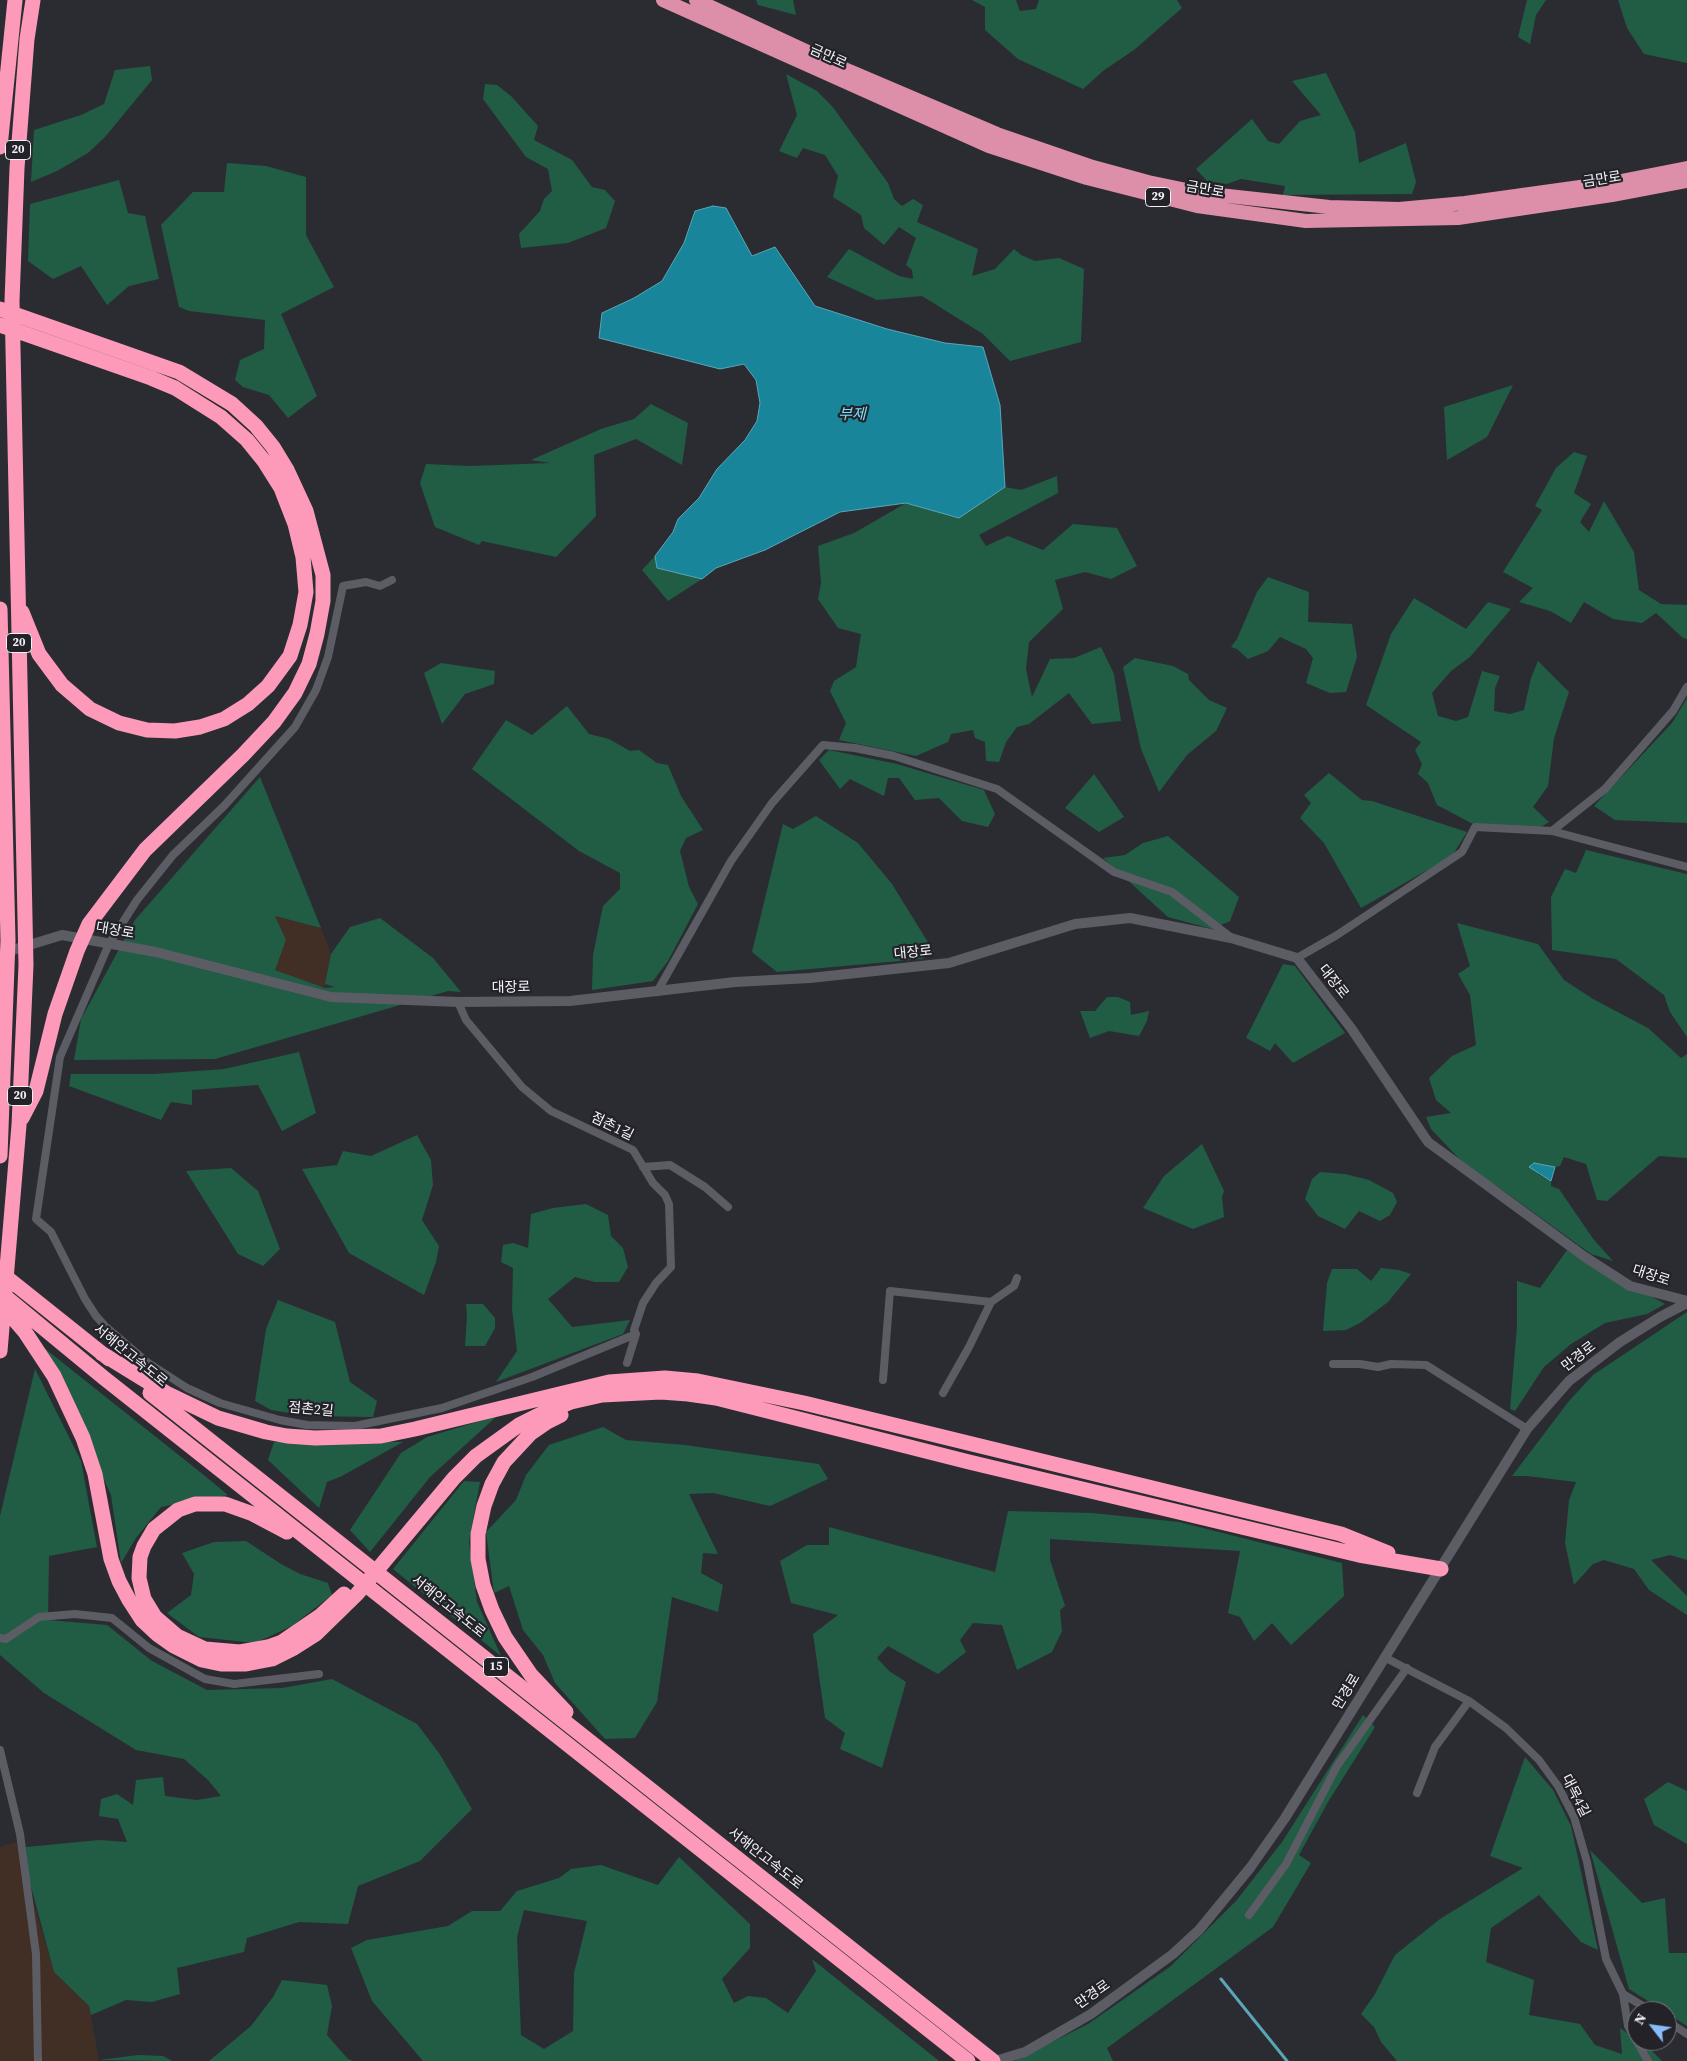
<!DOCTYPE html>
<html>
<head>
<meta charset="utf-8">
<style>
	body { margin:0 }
	#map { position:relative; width:1687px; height:2061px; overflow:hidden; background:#2b2c32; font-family:"Source Serif 4",serif }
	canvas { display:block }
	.north { position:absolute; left:1627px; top:2001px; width:50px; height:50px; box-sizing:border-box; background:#222228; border:1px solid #75757b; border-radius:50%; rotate:300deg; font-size:14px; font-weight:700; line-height:20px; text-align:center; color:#f2f2f7 }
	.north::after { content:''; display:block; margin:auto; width:18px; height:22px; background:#89bafc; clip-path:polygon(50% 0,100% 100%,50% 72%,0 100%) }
</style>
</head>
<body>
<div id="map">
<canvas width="1687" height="2061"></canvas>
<div class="north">N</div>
</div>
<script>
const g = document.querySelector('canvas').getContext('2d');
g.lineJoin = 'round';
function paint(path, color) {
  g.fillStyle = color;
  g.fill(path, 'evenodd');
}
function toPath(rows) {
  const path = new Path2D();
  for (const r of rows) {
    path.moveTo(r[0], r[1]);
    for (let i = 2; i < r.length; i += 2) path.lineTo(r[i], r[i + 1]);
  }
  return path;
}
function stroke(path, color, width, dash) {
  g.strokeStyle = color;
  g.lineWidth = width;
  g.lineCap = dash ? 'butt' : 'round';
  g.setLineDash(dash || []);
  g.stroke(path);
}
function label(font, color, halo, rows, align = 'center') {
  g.font = font + ' "Source Serif 4","Noto Sans KR",serif';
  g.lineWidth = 4.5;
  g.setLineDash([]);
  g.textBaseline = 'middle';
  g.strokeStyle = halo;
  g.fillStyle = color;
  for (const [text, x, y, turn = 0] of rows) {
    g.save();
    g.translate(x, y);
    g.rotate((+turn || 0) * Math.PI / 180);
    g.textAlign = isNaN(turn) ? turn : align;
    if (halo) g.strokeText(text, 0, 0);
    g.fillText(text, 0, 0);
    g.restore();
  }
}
paint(toPath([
	[275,916,321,928,331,954,325,988,274,970,286,940],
	[16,1842,54,1972,89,2006,99,2061,0,2061,0,1847]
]), '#412f26');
paint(toPath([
	[756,0,793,0,796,15,758,5],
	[972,0,1016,0,1020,11,1036,9,1039,0,1177,0,1182,8,1134,50,1103,71,1083,89,1018,59,985,30,985,7],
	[1527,0,1546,0,1536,15,1530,44,1518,37],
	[1618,0,1687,0,1687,63,1644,54,1627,28],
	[150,66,152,80,105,137,88,153,57,171,31,182,34,130,81,115,104,104,115,70],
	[1326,73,1355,132,1359,163,1406,143,1416,182,1412,194,1283,195,1285,186,1241,179,1227,184,1207,181,1196,169,1252,119,1268,141,1279,144,1300,121,1321,115,1292,81],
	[786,74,817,91,832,106,888,183,894,199,902,206,913,199,923,205,917,222,978,249,972,276,995,269,1014,249,1021,255,1035,261,1059,258,1084,269,1081,342,1010,361,983,334,922,296,877,300,827,277,849,249,899,276,913,279,912,270,906,265,916,238,899,227,884,245,864,228,861,215,833,197,838,176,825,155,803,148,797,158,779,151,797,115],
	[485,84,497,85,511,96,538,126,534,140,572,160,592,187,605,190,615,201,606,228,568,243,521,248,519,234,540,211,544,199,552,191,548,169,526,157,483,99],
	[227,163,266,166,306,177,306,235,334,287,281,314,317,396,288,418,269,395,243,387,235,380,240,360,264,349,265,320,189,311,179,307,161,225,193,192,224,192],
	[119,180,128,213,145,216,159,279,129,286,107,305,81,266,53,279,28,261,30,204],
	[1513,385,1487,437,1447,460,1444,407],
	[651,404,688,423,682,465,636,439,594,455,596,516,556,557,482,541,479,545,435,527,420,483,426,464,470,466,550,463,531,460,601,429,634,419],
	[1574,452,1587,456,1574,493,1591,504,1580,522,1589,532,1604,501,1634,552,1639,590,1661,604,1687,605,1687,639,1683,638,1656,613,1642,623,1613,619,1584,602,1571,623,1550,611,1519,602,1533,588,1503,572,1542,510,1535,506,1556,468],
	[1057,476,1058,493,979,535,986,546,1008,536,1043,550,1073,524,1117,528,1137,566,1111,579,1085,572,1055,580,1063,609,1029,642,1026,669,1032,697,1050,659,1074,658,1101,647,1114,674,1121,721,1092,724,1069,693,1029,724,1017,727,1006,742,999,762,986,761,985,742,975,738,973,730,951,734,948,742,916,756,839,740,846,723,830,691,834,681,856,667,861,634,838,628,818,599,821,583,818,546,854,533,906,503,959,517,1005,487,1021,490],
	[655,556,657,568,702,579,668,601,642,570],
	[1268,577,1309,592,1308,622,1352,624,1357,657,1346,692,1330,693,1306,683,1313,658,1306,649,1280,637,1268,651,1248,659,1237,649,1231,647,1237,639,1257,592],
	[1414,598,1466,629,1488,602,1511,609,1470,657,1451,671,1432,693,1438,716,1456,721,1468,717,1482,671,1500,676,1495,688,1494,711,1510,714,1524,710,1531,678,1538,661,1569,692,1554,738,1548,786,1533,807,1549,822,1539,828,1473,824,1437,805,1428,783,1418,774,1422,764,1415,750,1421,742,1366,705,1391,634],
	[1135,658,1173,666,1188,674,1189,680,1209,700,1227,708,1216,731,1187,755,1159,792,1141,749,1123,667],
	[441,663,495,671,494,684,465,694,442,724,424,673],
	[1687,698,1687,823,1615,820,1594,806,1672,723],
	[567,706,589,734,609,739,630,751,639,750,657,763,668,765,681,796,703,830,686,838,680,851,689,887,698,904,668,961,653,981,592,990,593,955,603,906,620,889,620,873,579,851,472,769,506,720,532,735],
	[829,750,897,764,984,790,995,814,988,827,962,821,939,798,915,800,899,778,888,778,884,796,850,779,840,789,819,760],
	[1329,773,1362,800,1372,801,1467,832,1452,856,1361,908,1324,843,1300,818,1311,803,1304,795],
	[1094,774,1124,817,1099,832,1065,808],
	[260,777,321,928,275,916,286,940,275,970,325,988,335,987,325,984,331,954,350,927,380,918,433,958,461,992,448,991,215,1059,74,1060,81,1019,135,920],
	[816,816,858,843,892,884,934,952,922,959,777,972,752,952,783,824,793,829],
	[1168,836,1239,897,1230,921,1212,929,1168,917,1103,858,1125,855,1143,843],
	[1586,850,1687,874,1687,1037,1670,1012,1664,995,1616,959,1552,950,1551,897,1565,869,1576,873],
	[1457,923,1538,944,1564,980,1593,999,1648,1028,1681,1058,1687,1054,1687,1158,1659,1156,1607,1201,1597,1200,1586,1164,1564,1157,1560,1166,1555,1167,1542,1164,1538,1174,1551,1181,1551,1186,1559,1189,1594,1240,1613,1261,1591,1254,1501,1189,1468,1168,1431,1129,1426,1117,1451,1113,1436,1100,1429,1078,1452,1056,1476,1045,1470,995,1458,974,1470,966],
	[1283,964,1295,966,1345,1033,1293,1063,1275,1043,1270,1051,1246,1038],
	[1107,997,1118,997,1130,1002,1131,1015,1149,1011,1147,1021,1139,1036,1109,1031,1090,1038,1080,1011,1095,1011],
	[299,1052,316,1113,282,1131,258,1085,192,1090,192,1105,171,1102,161,1120,69,1086,71,1074,154,1074,224,1069],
	[417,1135,431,1160,433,1185,422,1220,439,1246,436,1262,424,1295,349,1253,302,1169,337,1165,343,1151,371,1156],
	[1202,1144,1224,1191,1222,1197,1224,1217,1193,1229,1143,1208,1164,1176],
	[231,1168,258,1191,280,1249,263,1266,238,1254,186,1171],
	[1320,1172,1345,1174,1369,1180,1393,1193,1397,1202,1390,1215,1380,1221,1359,1211,1345,1229,1318,1216,1305,1199,1312,1179],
	[586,1204,608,1215,611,1236,623,1248,628,1267,619,1282,595,1282,575,1277,548,1299,572,1327,630,1320,623,1334,496,1382,517,1351,512,1309,513,1268,501,1262,503,1245,513,1243,528,1248,531,1214,553,1208],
	[1567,1250,1665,1304,1647,1314,1605,1323,1571,1344,1544,1367,1515,1411,1510,1409,1517,1326,1517,1281,1540,1288],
	[1381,1268,1399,1270,1411,1274,1388,1302,1360,1323,1346,1330,1323,1331,1327,1283,1332,1269,1357,1269,1371,1281],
	[278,1300,335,1322,350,1382,377,1401,373,1417,308,1416,271,1410,255,1401,266,1329],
	[466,1304,483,1304,495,1318,495,1328,485,1346,465,1346,467,1316],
	[1687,1312,1687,1560,1670,1555,1651,1560,1687,1596,1687,1615,1649,1590,1634,1569,1604,1560,1593,1564,1574,1585,1565,1543,1569,1500,1576,1482,1527,1476,1512,1476,1569,1401,1593,1375],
	[43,1347,205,1476,228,1495,161,1507,136,1538,121,1563,111,1495],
	[35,1369,81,1461,97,1547,49,1556,48,1620,107,1625,152,1661,207,1690,282,1688,332,1679,417,1724,439,1753,472,1809,420,1861,358,1886,348,1924,299,1922,247,1938,244,1952,177,1968,180,1994,152,2002,126,2000,91,2015,89,2006,54,1972,29,1879,26,1847,99,1840,127,1842,118,1819,99,1816,101,1799,117,1794,133,1805,136,1780,163,1777,165,1796,197,1800,221,1796,208,1780,184,1759,136,1750,44,1693,0,1655,0,1516],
	[497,1416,430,1477,370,1552,350,1530,401,1453,427,1437],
	[603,1427,626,1440,685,1445,819,1464,828,1479,770,1506,713,1493,689,1494,718,1554,703,1553,701,1573,723,1585,718,1612,672,1597,657,1702,635,1738,605,1739,555,1683,543,1655,523,1630,509,1586,494,1593,486,1532,516,1500,526,1475,549,1445],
	[274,1442,403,1442,342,1476,327,1482,319,1508,268,1460],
	[464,1481,480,1482,469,1542,477,1602,501,1656,393,1569],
	[1008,1511,1092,1513,1179,1522,1342,1563,1344,1596,1291,1645,1272,1623,1254,1641,1240,1617,1228,1613,1240,1551,1050,1539,1050,1560,1065,1606,1060,1610,1062,1631,1052,1652,1017,1670,1002,1625,973,1623,960,1640,966,1652,938,1674,888,1646,877,1658,889,1671,906,1682,882,1768,840,1749,845,1733,825,1718,813,1634,838,1615,791,1603,780,1561,807,1545,829,1545,829,1527,995,1572],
	[246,1541,281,1564,300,1574,328,1583,332,1595,292,1626,255,1643,199,1637,167,1613,191,1595,194,1574,182,1553,214,1542],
	[1363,1715,1375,1727,1328,1802,1299,1855,1311,1863,1273,1927,1107,2048,1113,2061,1014,2061,1088,2024,1171,1966,1236,1901,1282,1842],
	[1525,1757,1553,1790,1571,1826,1598,1950,1581,1942,1539,1895,1491,1928,1486,1962,1534,1980,1529,2015,1580,2024,1595,2045,1622,2054,1620,2028,1648,2047,1662,2061,1397,2061,1381,2042,1374,2027,1361,2014,1375,1994,1395,1955,1440,1919,1523,1868,1490,1856],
	[1668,1782,1687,1791,1687,1844,1654,1825,1644,1799],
	[1590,1850,1642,1903,1665,1898,1669,1953,1687,1953,1687,2026,1667,2013,1667,2011,1664,2011,1629,1989],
	[679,1857,750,1924,750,1948,722,1979,734,2003,748,1996,766,1998,788,2013,816,1971,812,1959,939,2061,423,2061,372,2001,351,1948,367,1940,448,1926,472,1911,500,1911,517,1891,559,1878,571,1869,601,1865,658,1885],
	[524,1910,587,1921,574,1973,573,2031,544,2049,521,2035,517,1937],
	[282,1980,327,1985,332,2006,327,2035,348,2059,353,2061,209,2061,251,2026,273,1997],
	[138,2055,163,2056,172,2061,99,2060]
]), '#215c45');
const water = toPath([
	[713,206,726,208,752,256,775,247,815,306,887,329,945,343,983,347,1000,405,1005,487,959,518,906,503,840,512,765,550,716,568,702,579,657,568,655,556,673,532,678,519,699,498,717,469,745,440,757,421,760,403,756,380,744,364,720,369,599,338,602,313,634,298,662,281,684,243,695,211,713,206],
	[1534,1163,1555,1167,1551,1181,1529,1167,1534,1163]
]);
paint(water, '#19859b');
stroke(water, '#5aa6b7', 1);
stroke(toPath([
	[1221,1979,1287,2061]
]), '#5aa6b7', 3);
stroke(toPath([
	[392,580,380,586,366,582,343,586,328,657,316,690,295,727,224,806,173,855,137,900,109,944,60,1057,36,1219,51,1232,85,1299,96,1316,105,1326,147,1362,187,1388,220,1403,280,1420,307,1425,355,1426,442,1408,532,1377,636,1334],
	[1552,831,1605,789,1673,711,1687,687],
	[1297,958,1337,935,1462,852,1475,827,1552,831,1687,867],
	[657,992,731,861,772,803,823,745,855,748,894,756,997,789,1114,872,1172,892,1229,936],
	[458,1002,466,1020,522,1087,551,1111,633,1150,653,1183,665,1195,669,1204,671,1267,656,1283,643,1303,634,1330,636,1334,627,1363],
	[643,1167,670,1165,705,1187,728,1207],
	[1333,1364,1360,1364,1378,1367,1391,1364,1426,1365,1527,1429],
	[883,1380,890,1291,991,1302,1014,1286,1017,1278],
	[943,1393,969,1347,991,1302],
	[0,1638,6,1639,39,1617,75,1614,112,1618,149,1648,205,1679,234,1684,319,1674],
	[1384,1657,1469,1701,1506,1728,1539,1760,1558,1786,1574,1817,1587,1862,1606,1959,1623,1994,1651,2011],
	[0,1750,20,1834,36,1954,38,2061],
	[1417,1793,1435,1747,1469,1701],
	[1249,1915,1286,1864,1337,1766,1407,1668],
	[1623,1994,1628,2026,1648,2061],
	[1667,2021,1687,2034]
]), '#5c5c64', 8);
stroke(toPath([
	[3,953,62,935,156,952,331,997,458,1002,570,1001,735,982,810,978,949,963,1075,924,1130,918,1231,938,1297,958,1351,1028,1428,1142,1585,1257,1630,1286,1687,1301],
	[995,2061,1025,2052,1091,2014,1173,1954,1199,1930,1250,1868,1285,1818,1527,1429,1569,1381,1620,1342,1660,1317,1687,1303]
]), '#5c5c64', 10);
stroke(toPath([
	[663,0,989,146,1087,178,1197,206,1306,221,1458,218,1612,195,1687,181],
	[696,0,849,71,997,134,1093,167,1148,182,1201,193,1329,207,1399,209,1465,203,1616,182,1687,168]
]), '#dd8ea8', 14);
stroke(toPath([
	[0,147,15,0],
	[0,309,179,372,232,404,256,426,273,447,287,470,306,511,323,575,323,601,317,634,309,664,295,693,274,722,243,755,145,850,89,924,77,951,55,1014,36,1091,22,1118],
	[0,325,151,378,175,388,221,417,247,440,264,461,281,488,295,524,303,557,306,592,300,625,290,656,268,686,248,704,224,719,200,727,175,731,147,730,119,723,90,709,62,685,39,654,22,612],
	[0,609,8,940,0,1156],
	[0,1272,109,1359],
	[1,1293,104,1378,968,2061],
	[0,1303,25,1332,54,1376,83,1438,95,1474,111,1559,119,1581,129,1600,142,1620,157,1634,174,1646,202,1660,221,1664,246,1664,272,1659,294,1648,316,1634,357,1594,454,1478,476,1456,519,1425,543,1413,571,1402,602,1395,661,1392,688,1394,716,1398,969,1462,1359,1555,1441,1569],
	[0,1351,19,1125,26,965,12,301,17,168,27,39,33,0],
	[101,1353,166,1393,218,1418,266,1432,287,1436,315,1438,381,1436,415,1429,609,1382,665,1378,698,1381,804,1403,1341,1534,1388,1553],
	[150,1393,993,2061],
	[561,1415,547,1422,531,1433,504,1462,492,1484,484,1506,478,1534,478,1559,483,1585,492,1610,505,1637,531,1675,566,1712],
	[287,1532,253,1514,225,1504,195,1504,178,1510,154,1529,144,1546,140,1557,139,1578,144,1599,155,1617,177,1636,205,1649,240,1652,268,1647,282,1642,320,1616,344,1594]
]), '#fd9ab9', 15);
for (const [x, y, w] of [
	[18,150,25],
	[1158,197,25],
	[19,643,25],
	[20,1096,25],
	[496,1667,25]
]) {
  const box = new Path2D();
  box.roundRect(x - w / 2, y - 9.5, w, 19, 4);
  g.fillStyle = '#222228';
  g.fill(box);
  stroke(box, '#f2f2f7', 1);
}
label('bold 12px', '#f2f2f7', null, [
	["20",18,150],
	["29",1158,197],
	["20",19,643],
	["20",20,1096],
	["15",496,1667]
]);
label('14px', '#f2f2f7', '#222228', [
	["금만로",828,57,24],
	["금만로",1602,180,-9],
	["금만로",1205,190,10],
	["대장로",115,931,10],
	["대장로",913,953,-6],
	["대장로",1333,982,52],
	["대장로",511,988,-1],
	["점촌1길",612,1127,26],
	["대장로",1651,1276,18],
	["서해안고속도로",130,1356,39],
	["만경로",1579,1357,-38],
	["점촌2길",311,1410,5],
	["서해안고속도로",448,1607,39],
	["만경로",1347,1692,-59],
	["대목4길",1575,1796,63],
	["서해안고속도로",765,1859,38],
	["만경로",1093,1995,-35]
]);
label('italic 15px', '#7be0f9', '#222228', [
	["부제",852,415]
]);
</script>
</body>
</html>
